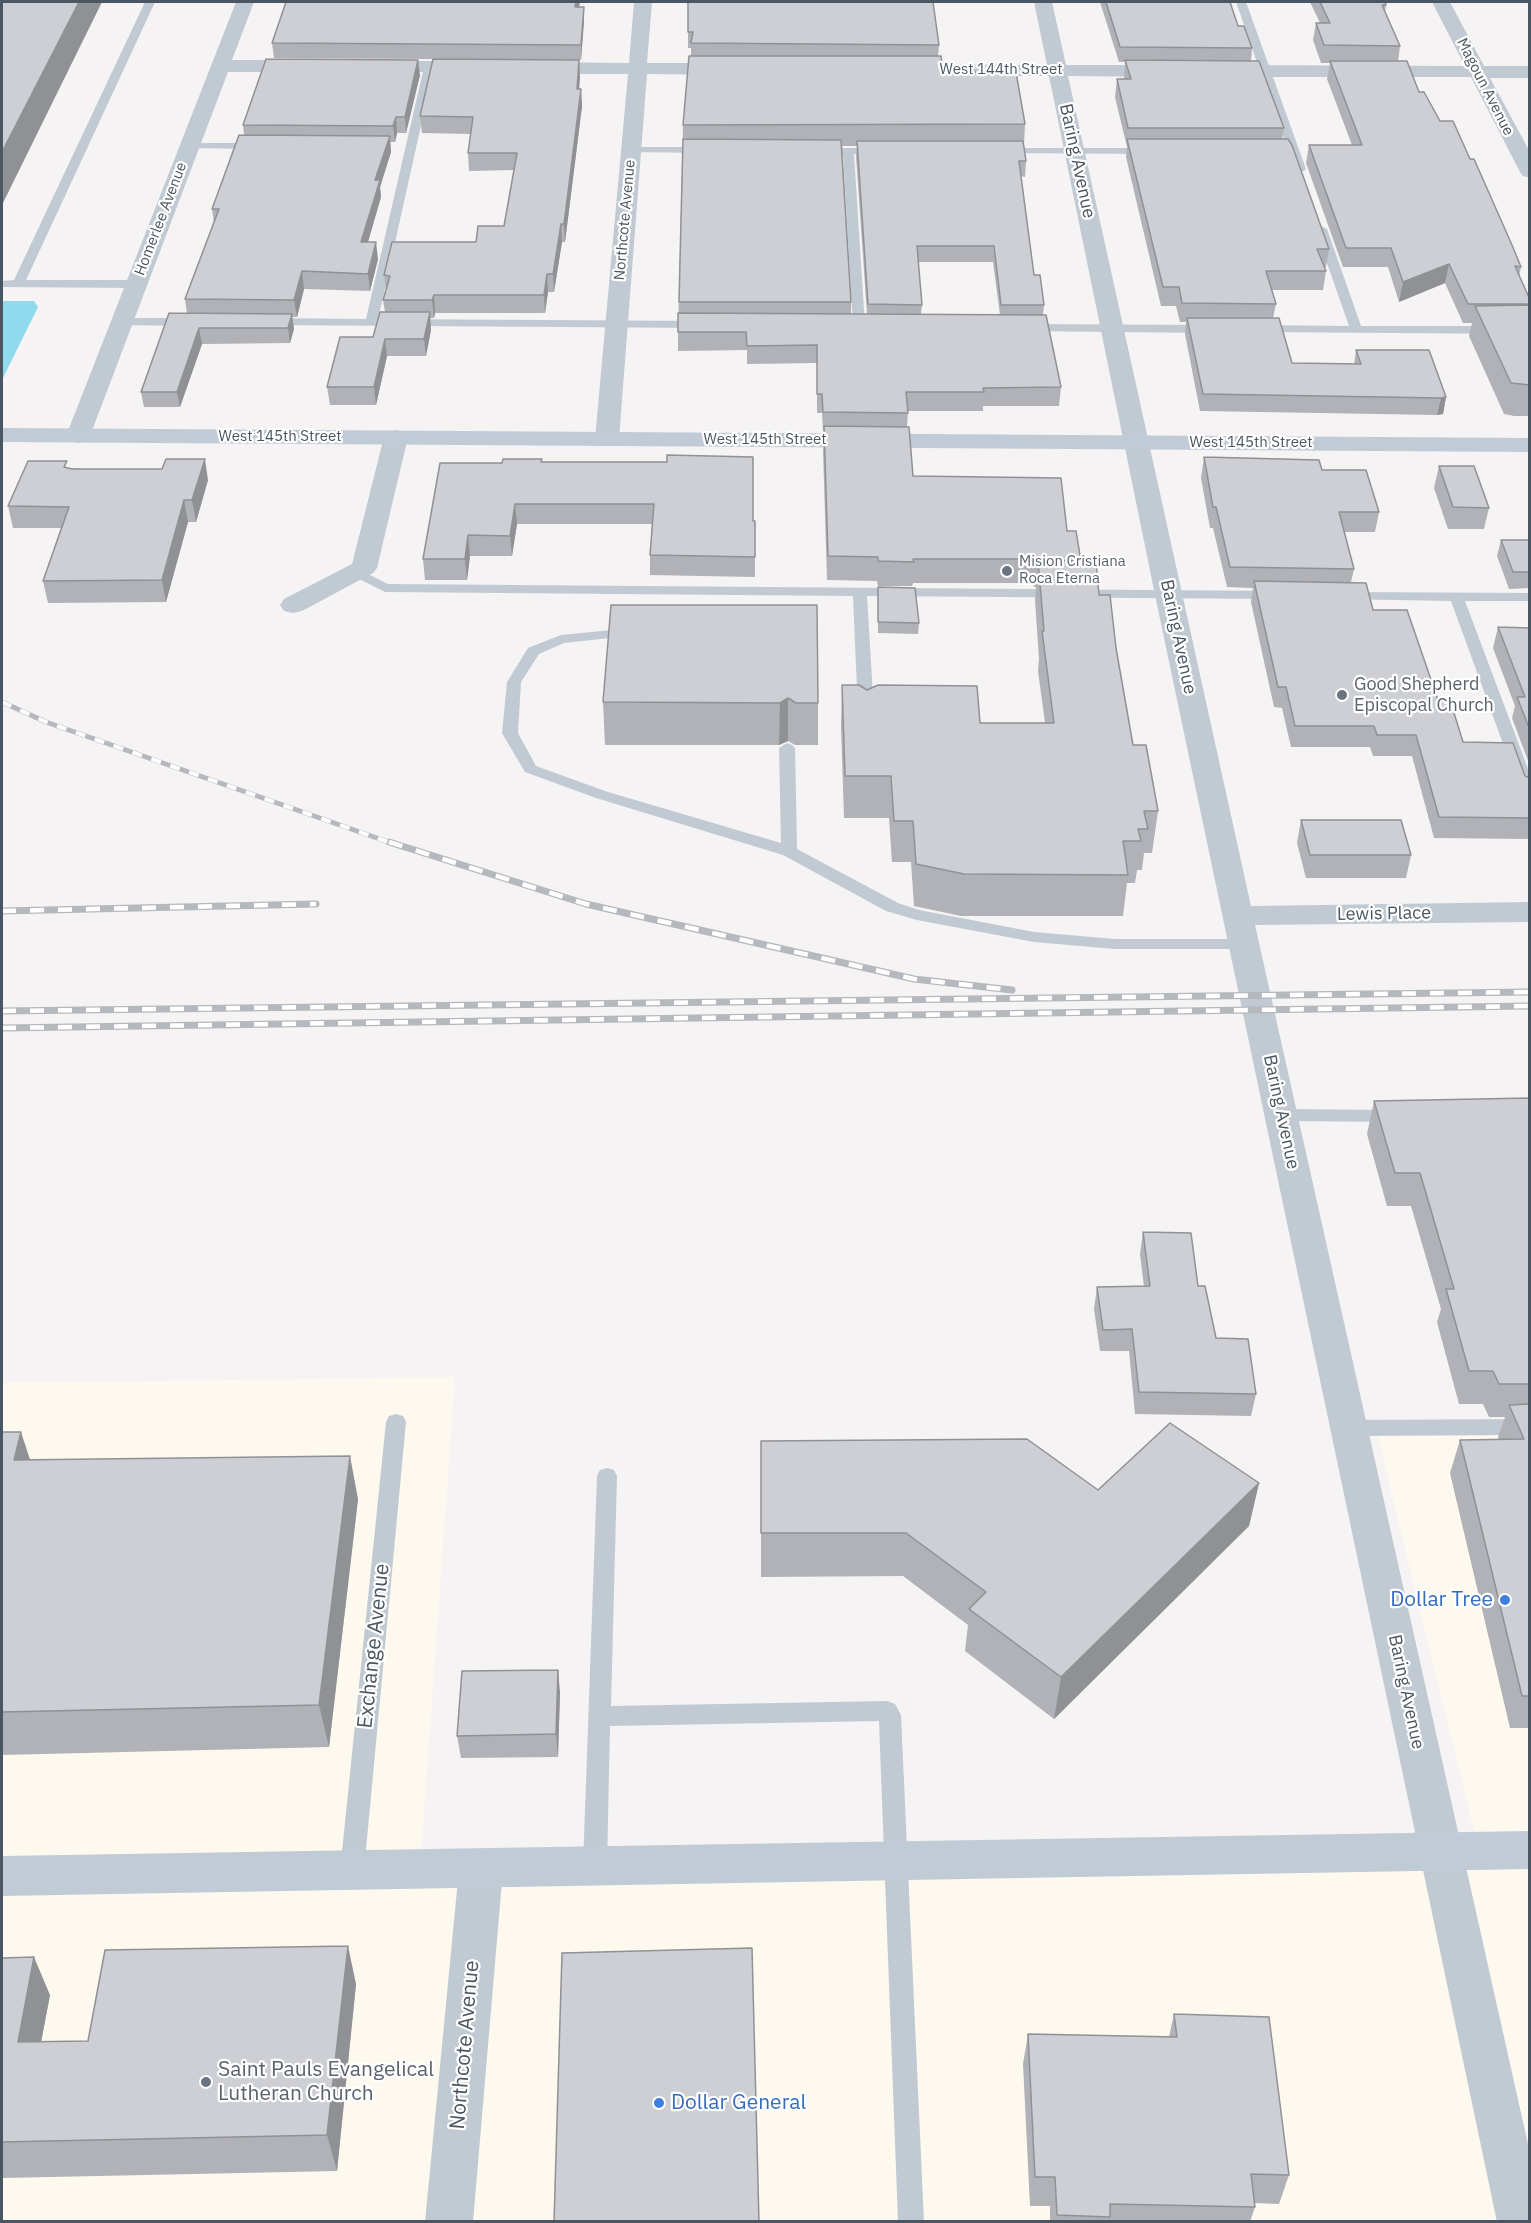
<!DOCTYPE html>
<html>
<head>
<meta charset="utf-8">
<style>
	body { margin:0 }
	#map { position:relative; width:1531px; height:2223px; overflow:hidden; background:#f5f3f3; font-family:"IBM Plex Sans",sans-serif }
	canvas { display:block }
	.frame { position:absolute; inset:0; border:3px solid #4a5661; pointer-events:none }
</style>
</head>
<body>
<div id="map">
<canvas width="1531" height="2223"></canvas>
<div class="frame"></div>
</div>
<script>
const g = document.querySelector('canvas').getContext('2d');
g.lineJoin = 'round';
function paint(path, color) {
  g.fillStyle = color;
  g.fill(path, 'evenodd');
}
function toPath(rows) {
  const path = new Path2D();
  for (const r of rows) {
    path.moveTo(r[0], r[1]);
    for (let i = 2; i < r.length; i += 2) path.lineTo(r[i], r[i + 1]);
  }
  return path;
}
function stroke(path, color, width, dash) {
  g.strokeStyle = color;
  g.lineWidth = width;
  g.lineCap = dash ? 'butt' : 'round';
  g.setLineDash(dash || []);
  g.stroke(path);
}
function label(font, color, halo, rows, align = 'center') {
  g.font = font + ' "IBM Plex Sans",sans-serif';
  g.lineWidth = 4.5;
  g.setLineDash([]);
  g.textBaseline = 'middle';
  g.strokeStyle = halo;
  g.fillStyle = color;
  for (const [text, x, y, turn = 0] of rows) {
    g.save();
    g.translate(x, y);
    g.rotate((+turn || 0) * Math.PI / 180);
    g.textAlign = isNaN(turn) ? turn : align;
    if (halo) g.strokeText(text, 0, 0);
    g.fillText(text, 0, 0);
    g.restore();
  }
}
paint(toPath([
	[455,1377,420,1869,481,1869,449,2221,2,2221,2,1383],
	[1375,1426,1529,1426,1529,1850,1479,1852],
	[1529,1857,1529,2221,459,2222,489,1876]
]), '#fdf9ef');
paint(toPath([
	[2,301,34,301,38,307,2,380]
]), '#90daee');
paint(toPath([
	[145,2,155,2,26,280,136,280,142,284,136,288,2,287,2,281,14,280,145,2],
	[1236,2,1246,2,1306,169,1304,171,1296,171,1294,169,1236,2],
	[429,64,434,67,378,319,703,321,709,325,707,328,264,325,262,322,268,318,366,319,424,67,429,64],
	[189,143,259,143,264,146,259,149,185,148,184,146,189,143],
	[631,147,707,147,712,150,707,153,627,152,627,148,631,147],
	[818,148,881,148,886,151,881,154,854,154,865,326,859,330,853,326,843,154,814,153,813,151,818,148],
	[1001,148,1151,148,1156,151,1151,154,997,153,996,151,1001,148],
	[1321,226,1327,229,1361,326,1530,326,1530,334,1254,332,1252,329,1258,325,1349,326,1315,229,1321,226],
	[122,318,190,318,196,322,190,326,118,325,118,319,122,318],
	[1024,324,1210,325,1216,329,1210,333,1020,331,1020,325,1024,324],
	[358,569,388,584,1276,591,1283,595,1276,599,867,596,874,713,866,718,858,713,853,596,385,592,353,576,351,573,353,570,358,569],
	[1345,592,1530,593,1530,601,1465,601,1530,774,1530,801,1522,796,1451,601,1340,599,1338,596,1345,592],
	[632,628,639,632,637,635,564,643,539,654,521,682,518,733,536,766,608,792,781,843,779,748,787,743,792,745,795,748,797,849,898,903,919,910,1034,932,1115,939,1244,939,1250,940,1252,944,1250,948,1244,949,1115,949,1034,942,917,920,886,911,783,855,596,798,525,772,502,733,507,682,528,648,561,635,632,628],
	[1281,1109,1396,1110,1402,1112,1405,1116,1402,1120,1396,1122,1281,1121,1275,1119,1272,1115,1275,1111,1281,1109],
	[396,1414,403,1416,406,1422,364,1871,360,1879,352,1882,344,1879,340,1871,386,1422,389,1416,396,1414],
	[1530,1419,1530,1435,1349,1436,1342,1434,1339,1428,1342,1422,1349,1420,1530,1419],
	[607,1468,614,1470,617,1476,611,1706,887,1701,895,1704,901,1715,924,2222,898,2222,879,1721,610,1726,607,1866,603,1874,595,1877,587,1874,583,1866,597,1476,600,1470,607,1468]
]), '#c1cad2');
paint(toPath([
	[236,2,254,2,232,60,310,60,317,62,319,66,317,70,310,72,228,72,90,436,86,441,78,443,70,441,66,436,236,2],
	[634,2,652,2,647,63,733,63,740,65,742,69,740,73,733,75,647,74,619,439,615,444,607,446,599,444,595,439,628,74,535,74,528,72,526,68,528,64,535,62,629,63,634,2],
	[1034,2,1052,2,1066,65,1168,65,1175,67,1177,71,1175,75,1168,77,1068,76,1251,906,1530,902,1530,922,1255,925,1530,2153,1530,2222,1497,2222,1155,595,1049,76,898,76,891,74,889,70,891,66,898,64,1047,65,1034,2],
	[1432,2,1450,2,1484,66,1530,66,1530,78,1490,78,1530,152,1530,178,1523,176,1520,172,1471,77,1219,77,1212,75,1210,71,1212,67,1219,65,1465,66,1432,2],
	[373,61,475,61,482,63,484,67,482,71,475,73,366,71,364,67,366,63,373,61],
	[396,430,404,432,408,437,377,568,373,573,302,611,293,613,284,611,280,605,284,599,352,564,384,437,388,432,396,430],
	[481,1849,496,1855,503,1869,473,2222,425,2222,459,1869,466,1855,481,1849]
]), '#c1cad2');
paint(toPath([
	[2,428,1530,438,1530,452,2,442,2,428],
	[1530,1831,1530,1869,2,1896,2,1856,1530,1831]
]), '#c1cbd6');
const railFar1 = toPath([
	[2,702,46,722,394,844]
]);
const rail = toPath([
	[389,842,586,904,914,979,1012,990],
	[2,911,316,904],
	[2,1011,1530,992],
	[2,1028,1530,1006]
]);
stroke(railFar1, '#b5b8bd', 5);
stroke(rail, '#b5b8bd', 7);
stroke(railFar1, '#fff', 4, [10]);
stroke(rail, '#fff', 4.5, [14]);
paint(toPath([
	[286,2,580,2,579,7,584,7,584,21,581,60,274,58,272,43],
	[688,2,939,45,938,56,943,72,1025,124,1024,145,1026,161,1025,177,1021,176,1034,275,1044,305,1043,315,1061,387,1059,406,983,406,983,411,908,411,907,427,913,476,1067,531,1081,561,1099,595,1116,648,1133,745,1158,811,1152,853,1144,853,1142,870,1137,870,1135,883,1127,883,1123,916,961,916,914,906,911,862,892,862,889,818,844,818,841,726,842,685,867,690,980,723,1045,723,1038,671,1039,659,1035,600,1036,587,1034,587,1033,583,913,583,912,586,878,586,877,581,827,580,823,450,824,431,823,431,822,413,817,413,817,363,747,364,747,350,678,351,678,332,683,125,691,56,691,48,688,48],
	[842,146,857,146,856,156,867,314,851,314,851,302],
	[918,262,993,262,1000,315,921,314,922,305],
	[1100,2,1230,2,1238,26,1252,48,1251,61,1284,128,1282,139,1329,249,1326,267,1325,267,1326,271,1323,290,1272,290,1276,304,1273,318,1292,363,1354,364,1356,350,1446,397,1443,414,1437,415,1200,411,1185,334,1186,322,1180,322,1176,306,1161,306,1126,157,1127,147,1115,97,1117,79,1124,79,1125,62,1119,62],
	[1310,2,1385,2,1386,5,1385,12,1400,46,1398,61,1440,121,1470,159,1521,267,1519,276,1530,300,1530,416,1514,416,1504,414,1469,336,1472,323,1463,323,1445,283,1399,302,1388,267,1343,267,1306,163,1309,145,1352,145,1327,79,1330,63,1321,63,1313,40,1316,23,1320,23],
	[420,75,406,133,397,133,395,142,390,142,391,152,380,187,381,197,368,242,378,259,370,291,304,289,297,317,292,317,294,329,290,343,202,344,180,407,144,407,141,392,187,314,185,299,214,224,212,209,244,135,243,125],
	[580,76,579,89,581,89,582,106,565,242,562,242,554,292,548,292,545,313,435,313,434,318,430,318,431,330,426,356,387,356,376,405,330,405,327,387,373,337,385,312,383,300,386,291,384,275,476,242,504,226,514,170,469,171,468,153,471,134,422,133,420,116],
	[1204,457,1322,470,1379,512,1375,532,1344,532,1354,569,1351,582,1373,610,1438,700,1463,742,1530,778,1530,839,1434,838,1412,756,1373,756,1370,747,1291,747,1282,708,1274,707,1251,602,1253,588,1227,587,1213,528,1210,528,1201,478],
	[542,459,542,462,755,521,755,577,650,575,650,555,652,524,517,524,512,556,470,556,467,580,425,580,423,559,502,463],
	[1439,466,1489,508,1484,529,1448,529,1434,488],
	[69,468,208,480,196,522,188,522,166,602,48,603,43,581,61,528,13,528,8,506],
	[1501,540,1530,540,1530,588,1509,589,1497,556],
	[878,587,919,623,918,634,878,633],
	[611,605,818,703,818,745,795,745,788,741,779,745,605,745,603,702],
	[1498,627,1530,628,1530,766,1512,718,1515,706,1493,648],
	[1301,820,1411,855,1406,878,1306,878,1297,843],
	[1530,1098,1530,1728,1510,1728,1450,1473,1460,1440,1499,1440,1498,1437,1505,1417,1489,1417,1483,1404,1459,1404,1437,1322,1441,1309,1411,1206,1387,1206,1367,1134,1374,1101],
	[1143,1232,1198,1286,1216,1338,1256,1394,1251,1416,1135,1414,1129,1351,1100,1351,1094,1309,1097,1287,1144,1287,1140,1254],
	[2,1432,30,1460,358,1499,329,1747,2,1755],
	[761,1441,1098,1490,1259,1483,1249,1526,1054,1719,965,1651,968,1625,903,1576,761,1577],
	[560,1692,558,1757,461,1758,457,1736],
	[2,1958,50,1995,41,2042,88,2041,356,1984,337,2171,2,2178],
	[1174,2014,1289,2175,1279,2204,1254,2203,1255,2207,1250,2222,1050,2222,1050,2206,1030,2206,1023,2064,1028,2034,1169,2037]
]), '#b0b2b7');
paint(toPath([
	[79,2,102,2,2,205,2,152],
	[576,2,580,2,576,21,575,7],
	[584,7,584,21,581,60,581,45],
	[418,60,420,75,406,133,405,117],
	[579,60,580,76,578,106,577,89],
	[581,89,582,106,565,242,564,224],
	[396,117,397,133,395,142,393,126],
	[390,136,391,152,380,187,381,197,363,259,361,242,375,180],
	[561,224,562,242,554,292,553,274],
	[376,242,378,259,370,291,368,274],
	[1449,264,1445,283,1399,302,1403,282],
	[302,271,304,289,297,317,294,300],
	[547,274,548,292,545,313,544,295],
	[434,295,435,313,434,318,432,300],
	[430,312,431,330,426,356,424,339],
	[292,314,294,329,290,343,288,328],
	[199,328,202,344,180,407,177,392],
	[385,339,387,356,376,405,374,387],
	[1446,397,1443,414,1437,415,1441,398],
	[205,459,208,480,196,522,192,500],
	[184,500,188,522,166,602,162,580],
	[515,504,517,524,512,556,510,536],
	[468,535,470,556,467,580,465,559],
	[788,698,788,741,779,745,780,703],
	[21,1432,35,1475,14,1460],
	[350,1456,358,1499,329,1747,319,1705],
	[1259,1483,1249,1526,1054,1719,1061,1677],
	[558,1670,560,1692,558,1757,556,1734],
	[348,1946,356,1984,337,2171,327,2135],
	[34,1957,50,1995,34,2079,18,2042]
]), '#909195');
const building = toPath([
	[2,2,79,2,2,152,2,2],
	[286,2,576,2,575,7,584,7,581,45,272,43,286,2],
	[688,2,933,2,939,45,691,43,693,32,688,32,688,2],
	[1106,2,1230,2,1238,26,1244,26,1252,48,1120,47,1106,2],
	[1320,2,1385,2,1386,5,1382,5,1400,46,1324,45,1316,23,1330,23,1320,2],
	[689,56,941,56,943,72,1016,72,1025,124,683,125,689,56],
	[266,59,418,60,405,117,396,117,393,126,243,125,266,59],
	[433,59,579,60,577,89,581,89,564,224,561,224,553,274,547,274,544,295,434,295,432,300,383,300,390,276,384,275,392,242,476,242,478,226,504,226,517,153,468,153,473,117,420,116,433,59],
	[1125,60,1259,61,1284,128,1128,128,1117,79,1131,79,1125,60],
	[1330,61,1407,61,1419,92,1424,92,1440,121,1453,121,1470,159,1474,159,1512,245,1521,267,1515,266,1530,300,1530,304,1468,304,1449,264,1403,282,1391,248,1346,248,1309,145,1362,145,1330,61],
	[239,135,390,136,375,180,380,180,361,242,376,242,368,274,302,271,294,300,185,299,219,209,212,209,239,135],
	[683,139,841,140,851,302,679,302,683,139],
	[1127,139,1288,139,1292,145,1329,249,1317,249,1326,271,1266,271,1276,304,1182,303,1179,287,1163,287,1127,139],
	[857,141,1023,141,1026,161,1019,161,1034,275,1040,275,1044,305,1001,305,994,246,917,246,922,305,868,304,857,141],
	[1530,305,1530,385,1511,383,1475,306,1530,305],
	[380,312,430,312,424,339,385,339,374,387,327,387,340,337,373,337,380,312],
	[169,313,292,314,288,328,199,328,177,392,141,392,169,313],
	[678,313,1046,315,1061,387,983,388,984,392,906,392,908,413,823,412,822,394,817,394,817,345,747,346,746,332,678,332,678,313],
	[1187,318,1279,318,1292,363,1361,364,1356,350,1429,350,1446,397,1441,398,1203,394,1187,318],
	[824,426,909,427,913,476,1061,478,1067,531,1076,531,1081,561,1038,560,1038,563,1036,563,1035,559,913,559,914,562,878,561,878,557,828,556,824,426],
	[667,455,753,457,753,521,755,521,755,557,650,555,654,504,515,504,510,536,468,535,465,559,423,559,440,463,502,463,503,459,542,459,541,462,667,462,667,455],
	[1204,457,1319,460,1322,470,1366,470,1379,512,1339,512,1354,569,1230,567,1216,507,1213,507,1204,457],
	[166,459,205,459,192,500,184,500,162,580,43,581,69,507,8,506,28,461,67,461,64,467,72,469,162,469,166,459],
	[1439,466,1474,466,1489,508,1453,507,1439,466],
	[1501,540,1530,540,1530,572,1513,572,1501,540],
	[1038,560,1096,562,1099,595,1110,595,1116,648,1133,745,1146,745,1158,811,1144,811,1148,829,1138,829,1141,841,1123,841,1128,875,964,874,916,864,913,821,894,821,891,776,845,776,842,685,859,685,867,690,878,685,977,686,980,723,1054,723,1042,631,1044,631,1038,560],
	[1254,581,1366,583,1373,610,1407,610,1438,700,1450,700,1463,742,1513,743,1525,776,1530,778,1530,818,1439,817,1416,735,1377,735,1374,726,1295,726,1286,687,1278,687,1254,581],
	[878,587,915,588,919,623,878,622,878,587],
	[611,605,817,605,818,703,796,703,788,698,780,703,603,702,611,605],
	[1498,627,1530,628,1530,730,1517,697,1525,697,1498,627],
	[1301,820,1401,820,1411,855,1310,855,1301,820],
	[1530,1098,1530,1384,1499,1384,1493,1371,1469,1371,1446,1289,1454,1289,1420,1173,1395,1173,1374,1101,1530,1098],
	[1143,1232,1191,1233,1198,1286,1205,1286,1216,1338,1248,1339,1256,1394,1139,1392,1132,1329,1103,1330,1097,1287,1150,1286,1143,1232],
	[1530,1404,1530,1696,1522,1696,1460,1440,1524,1439,1509,1405,1530,1404],
	[1170,1423,1259,1483,1061,1677,969,1609,986,1592,906,1533,761,1533,761,1441,1027,1439,1098,1490,1170,1423],
	[2,1432,21,1432,14,1460,350,1456,319,1705,2,1712,2,1432],
	[558,1670,556,1734,457,1736,462,1671,558,1670],
	[348,1946,327,2135,2,2142,2,1958,34,1957,18,2042,88,2041,105,1950,348,1946],
	[752,1948,759,2222,554,2222,562,1953,752,1948],
	[1174,2014,1269,2017,1289,2175,1251,2174,1255,2207,1110,2204,1110,2217,1057,2215,1055,2177,1035,2177,1028,2034,1177,2037,1174,2014]
]);
paint(building, '#cdcfd5');
stroke(building, '#909195', 1.5);
for (const [x, y, r, color] of [
	[1007,571,6,"#6b7280"],
	[1342,695,6,"#6b7280"],
	[1505,1600,6,"#3f7fe0"],
	[206,2082,6,"#6b7280"],
	[659,2103,6,"#3f7fe0"]
]) {
  const dot = new Path2D();
  dot.arc(x, y, r, 0, 2 * Math.PI);
  g.fillStyle = color;
  g.fill(dot);
  stroke(dot, '#fff', 2);
}
label('15px', '#4a5661', '#fff', [
	["West 144th Street",1001,70],
	["Magoun Avenue",1485,87,63],
	["Homerlee Avenue",161,219,-69],
	["Northcote Avenue",625,220,-85],
	["West 145th Street",280,437],
	["West 145th Street",765,440],
	["West 145th Street",1251,443]
]);
label('15px', '#5b616d', '#fff', [
	["Mision Cristiana",1019,562],
	["Roca Eterna",1019,579]
], 'left');
label('18px', '#4a5661', '#fff', [
	["Baring Avenue",1077,161,78],
	["Baring Avenue",1178,637,78],
	["Lewis Place",1384,914,-1],
	["Baring Avenue",1281,1112,78],
	["Baring Avenue",1406,1692,78]
]);
label('18px', '#5b616d', '#fff', [
	["Good Shepherd",1354,685],
	["Episcopal Church",1354,706]
], 'left');
label('21px', '#366cbe', '#fff', [
	["Dollar Tree",1493,1600],
	["Dollar General",671,2103,"left"]
], 'right');
label('21px', '#4a5661', '#fff', [
	["Exchange Avenue",374,1646,-84],
	["Northcote Avenue",465,2045,-85]
]);
label('21px', '#5b616d', '#fff', [
	["Saint Pauls Evangelical",218,2070],
	["Lutheran Church",218,2094]
], 'left');
</script>
</body>
</html>
